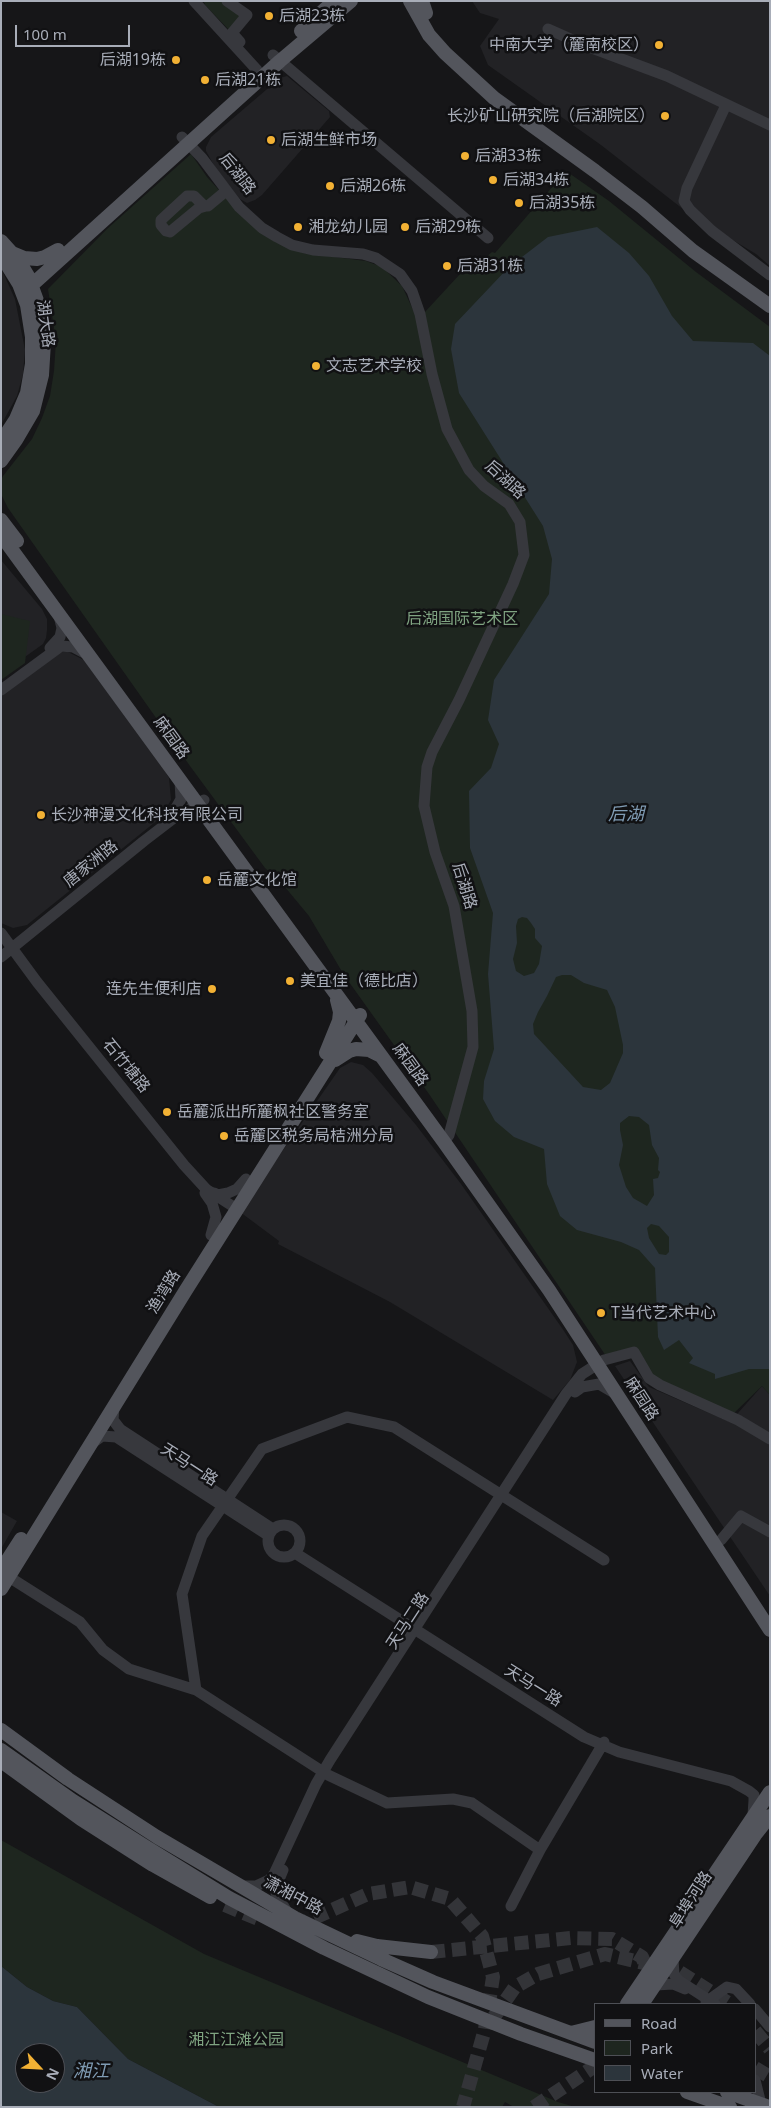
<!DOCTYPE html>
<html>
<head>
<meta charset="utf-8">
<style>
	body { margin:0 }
	#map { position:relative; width:771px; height:2108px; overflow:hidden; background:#161618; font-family:"Noto Sans",sans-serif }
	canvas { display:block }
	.frame { position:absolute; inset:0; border:2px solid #a8adb8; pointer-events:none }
	.legend { position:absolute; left:594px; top:2003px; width:162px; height:90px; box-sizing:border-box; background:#111113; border:1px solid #4d4f55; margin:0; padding:6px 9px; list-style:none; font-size:15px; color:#a8adb8 }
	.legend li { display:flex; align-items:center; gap:10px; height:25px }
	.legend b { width:25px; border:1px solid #4d4f55 }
	.north { position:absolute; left:15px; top:2043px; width:50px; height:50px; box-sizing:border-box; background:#111113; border:1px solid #4d4f55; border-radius:50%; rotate:115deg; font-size:14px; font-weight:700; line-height:20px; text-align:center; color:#a8adb8 }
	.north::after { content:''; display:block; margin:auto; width:18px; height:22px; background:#f2b134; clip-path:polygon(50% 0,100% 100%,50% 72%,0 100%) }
	.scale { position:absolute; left:15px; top:25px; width:115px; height:22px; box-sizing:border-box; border:2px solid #a8adb8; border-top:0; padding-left:6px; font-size:15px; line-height:18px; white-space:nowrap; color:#a8adb8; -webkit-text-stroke:4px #111113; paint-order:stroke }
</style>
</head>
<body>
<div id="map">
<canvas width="771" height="2108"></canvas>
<div class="frame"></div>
<ul class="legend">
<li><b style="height:6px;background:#53555c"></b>Road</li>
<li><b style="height:14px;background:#1e261f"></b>Park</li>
<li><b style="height:14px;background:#2c353c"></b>Water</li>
</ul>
<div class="north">N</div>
<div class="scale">100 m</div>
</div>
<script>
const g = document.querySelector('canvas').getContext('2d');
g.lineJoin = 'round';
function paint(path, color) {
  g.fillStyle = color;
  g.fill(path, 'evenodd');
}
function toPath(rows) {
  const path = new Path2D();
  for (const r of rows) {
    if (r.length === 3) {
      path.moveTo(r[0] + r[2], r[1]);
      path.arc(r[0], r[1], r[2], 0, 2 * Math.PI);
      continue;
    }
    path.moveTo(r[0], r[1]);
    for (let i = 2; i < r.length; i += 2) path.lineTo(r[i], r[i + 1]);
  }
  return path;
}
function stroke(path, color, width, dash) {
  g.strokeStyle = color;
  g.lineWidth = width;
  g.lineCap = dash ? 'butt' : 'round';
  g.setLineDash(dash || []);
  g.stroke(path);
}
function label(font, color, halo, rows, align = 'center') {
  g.font = font + ' "Noto Sans","Noto Sans SC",sans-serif';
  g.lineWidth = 5;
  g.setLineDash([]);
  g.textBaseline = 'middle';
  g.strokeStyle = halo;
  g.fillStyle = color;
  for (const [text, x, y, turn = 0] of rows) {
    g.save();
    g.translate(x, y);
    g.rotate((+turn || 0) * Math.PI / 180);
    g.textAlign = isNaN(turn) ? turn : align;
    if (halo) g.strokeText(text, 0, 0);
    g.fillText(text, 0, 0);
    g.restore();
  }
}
paint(toPath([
	[472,1,770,1,770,266,756,254,688,213,601,145,488,65,480,46,499,19,480,13],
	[287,76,329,111,330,117,262,195,255,200,247,203,240,199,217,171,206,151,206,147,211,137,280,78],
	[1,268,15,299,25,350,23,374,17,396,1,425],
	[1,560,42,609,47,619,47,630,46,638,43,644,1,674],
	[66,651,84,660,162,766,169,778,171,800,162,815,154,823,27,925,13,928,1,923,1,690,51,655],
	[351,1062,363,1065,372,1073,416,1125,461,1184,564,1331,573,1345,577,1362,570,1380,553,1400,390,1302,278,1244,279,1241,240,1212,340,1068],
	[630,1361,649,1387,730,1422,762,1386,770,1395,770,1596,615,1366],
	[1,1512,17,1521,1,1549]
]), '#222225');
paint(toPath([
	[222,1,240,16,229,30,205,5,204,2],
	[191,154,207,177,230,202,303,253,366,261,382,267,402,286,415,314,424,313,473,260,479,263,492,252,495,253,566,171,609,201,696,272,770,327,770,1395,762,1386,733,1414,651,1376,637,1350,606,1356,429,1094,344,975,309,916,280,881,265,868,190,766,8,508,2,496,1,480,3,476,32,439,42,418,50,396,54,371,56,341,48,289,107,229],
	[1,614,30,621,25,663,1,680],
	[1,1840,204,1954,558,2102,575,2107,514,2107,505,2102,502,2107,219,2107,128,2059,77,2007,53,2001,27,1987,1,1966]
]), '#1e261f');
paint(toPath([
	[597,227,629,253,649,276,672,316,693,341,753,343,770,356,770,1369,749,1369,715,1379,715,1374,689,1363,693,1358,679,1340,664,1350,658,1337,655,1268,639,1250,621,1242,577,1230,560,1216,547,1184,544,1149,514,1137,495,1121,483,1099,484,1081,494,1049,488,974,493,913,470,848,469,791,491,768,499,744,488,720,494,680,549,594,552,559,543,526,459,393,451,349,455,324,509,267,548,237],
	[522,917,527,918,531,923,535,929,535,938,542,946,539,964,534,973,524,976,516,971,513,959,517,943,516,926,518,919],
	[562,975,571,975,584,983,607,990,615,1007,623,1045,623,1053,610,1083,601,1090,583,1087,534,1034,533,1024,538,1012,547,996,556,977],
	[629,1116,639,1117,649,1125,652,1145,659,1158,658,1170,660,1172,658,1178,653,1179,654,1195,647,1206,633,1198,626,1187,619,1165,623,1145,620,1130,620,1123],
	[651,1224,659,1226,669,1237,669,1252,666,1255,659,1254,649,1238,647,1228],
	[1,1966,27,1987,53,2001,77,2007,128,2059,219,2107,1,2107],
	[25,2053,55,2053,55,2083,25,2083]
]), '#2c353c');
stroke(toPath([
	[225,1905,258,1919],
	[294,1922,305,1922,368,1894,410,1887,450,1899,482,1936,493,1977,485,2029,463,2107],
	[431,1952,571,1938,612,1939,642,1957,644,1962],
	[494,2017,515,1987,538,1974,605,1954,678,1971,730,2004],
	[755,2031,770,2049],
	[755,2068,770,2077],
	[534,2107,595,2066]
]), '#333438', 14, [14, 7]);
stroke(toPath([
	[194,1,257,70],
	[227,1,247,15,232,33,240,42],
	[548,29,584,45,667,76,770,125],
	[273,55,488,238],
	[726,105,687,188,684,201,690,210,712,231,770,275],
	[182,137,202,158,239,207,262,228,277,237,292,245,313,250,363,254,376,258,400,274,412,291,420,314,432,374,447,429,469,470,484,486,509,504,520,522,524,555,513,584,459,700,432,752,427,767,424,806,435,852,454,906,472,1011,473,1047,449,1135,444,1142],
	[206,206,199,208,170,232,166,231,161,225,161,220,187,196,194,196,204,206,208,206,226,191],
	[50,648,60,637,62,628,59,616],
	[1,690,61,646,73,647,88,655],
	[172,815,181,799,180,781],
	[1,933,37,982,184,1165,206,1189,237,1209],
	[1,957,144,841,174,818,204,800],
	[205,1193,212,1203,216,1217,211,1235],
	[214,1193,218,1195,228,1193,237,1189,246,1179],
	[575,1392,582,1387,599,1384,616,1394],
	[114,1406,113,1420,120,1429,273,1529],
	[91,1444,102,1436,116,1437,269,1536],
	[284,1541,16],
	[721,1540,741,1516,770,1532],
	[295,1553,584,1737,619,1752,731,1781,749,1791,754,1795,754,1800,753,1815],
	[9,1577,80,1622,103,1650,129,1669,196,1690],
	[540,1850,604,1742],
	[283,1870,276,1887,276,1893,287,1912],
	[240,1886,256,1886,269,1880,274,1874,316,1784,330,1760,566,1394,582,1374,604,1360,634,1352,649,1378,660,1385,738,1420,770,1439],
	[511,1906,540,1850,472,1803,453,1799,387,1803,328,1775,196,1690,182,1594,202,1536,262,1449,347,1417,394,1427,604,1560],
	[673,1959,674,1974,678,1980,715,2004],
	[656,1985,673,1984,685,1989],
	[706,2002,727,1987,736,1989,750,2004],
	[755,2009,770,2027],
	[755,2080,761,2104]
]), '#37383d', 11);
stroke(toPath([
	[410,1,429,35,445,53,494,98,595,171,642,207,693,251,770,306],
	[422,1,426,13],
	[301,31,334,1],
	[1,241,19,261,28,276,40,309,44,342,42,375,33,411,16,440,1,461],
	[12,253,24,258,37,259,45,257,58,250],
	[1,255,19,284,27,305,32,337,32,364,27,393,16,419,1,442],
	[23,293,280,61,351,1],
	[1,520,17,541],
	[1,535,444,1142,549,1290,770,1630],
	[326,1053,339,1021,340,1012,337,1000],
	[335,1060,349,1051,356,1049,369,1050,381,1056],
	[1,1570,21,1539],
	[1,1589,186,1290,360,1015],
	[1,1730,68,1779,157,1837,295,1918,381,1959,433,1982,595,2042],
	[1,1750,73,1801,146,1847,229,1898,324,1948,428,1997,521,2034,595,2060],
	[1,1761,81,1819,153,1865,210,1897],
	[357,1941,377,1946,431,1952],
	[627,2004,770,1792],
	[642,2004,755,1835,770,1816],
	[571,2033,595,2027],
	[687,2092,730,2107],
	[727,2092,769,2107]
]), '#53555c', 14);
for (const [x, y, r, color] of [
	[269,16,5,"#f2b134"],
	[659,45,5,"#f2b134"],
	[176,60,5,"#f2b134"],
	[205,80,5,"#f2b134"],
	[665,116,5,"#f2b134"],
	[271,140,5,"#f2b134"],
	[465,156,5,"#f2b134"],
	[493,180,5,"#f2b134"],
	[330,186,5,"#f2b134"],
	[519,203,5,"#f2b134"],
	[298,227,5,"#f2b134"],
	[405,227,5,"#f2b134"],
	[447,266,5,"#f2b134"],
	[316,366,5,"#f2b134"],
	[41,815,5,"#f2b134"],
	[207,880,5,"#f2b134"],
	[290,981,5,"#f2b134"],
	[212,989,5,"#f2b134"],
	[167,1112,5,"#f2b134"],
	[224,1136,5,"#f2b134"],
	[601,1313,5,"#f2b134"]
]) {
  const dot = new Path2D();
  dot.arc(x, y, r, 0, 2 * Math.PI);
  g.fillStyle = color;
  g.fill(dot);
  stroke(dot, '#111113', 2);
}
label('16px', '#a8adb8', '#111113', [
	["后湖23栋",279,16],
	["中南大学（麓南校区）",649,45,"right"],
	["后湖19栋",166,60,"right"],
	["后湖21栋",215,80],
	["长沙矿山研究院（后湖院区）",655,116,"right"],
	["后湖生鲜市场",281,140],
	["后湖33栋",475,156],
	["后湖34栋",503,180],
	["后湖26栋",340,186],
	["后湖35栋",529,203],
	["湘龙幼儿园",308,227],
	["后湖29栋",415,227],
	["后湖31栋",457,266],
	["文志艺术学校",326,366],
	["长沙神漫文化科技有限公司",51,815],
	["岳麓文化馆",217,880],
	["美宜佳（德比店）",300,981],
	["连先生便利店",202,989,"right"],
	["岳麓派出所麓枫社区警务室",177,1112],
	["岳麓区税务局桔洲分局",234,1136],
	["T当代艺术中心",611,1313]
], 'left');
label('16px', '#a8adb8', '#111113', [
	["后湖路",237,174,52],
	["湖大路",45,324,82],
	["后湖路",505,480,43],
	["麻园路",171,738,54],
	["唐家洲路",91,864,-39],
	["后湖路",464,886,73],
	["麻园路",410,1065,54],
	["石竹塘路",126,1066,51],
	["渔湾路",164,1292,-58],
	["麻园路",641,1399,57],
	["天马一路",189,1465,33],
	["天马二路",408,1621,-57],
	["天马一路",533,1686,32],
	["潇湘中路",293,1896,28],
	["阜埠河路",691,1900,-57]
]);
label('16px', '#7fa381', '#111113', [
	["后湖国际艺术区",462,619],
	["湘江江滩公园",236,2040]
]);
label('italic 18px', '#7f9bb3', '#111113', [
	["后湖",626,815],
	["湘江",91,2072]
]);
</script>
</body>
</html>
